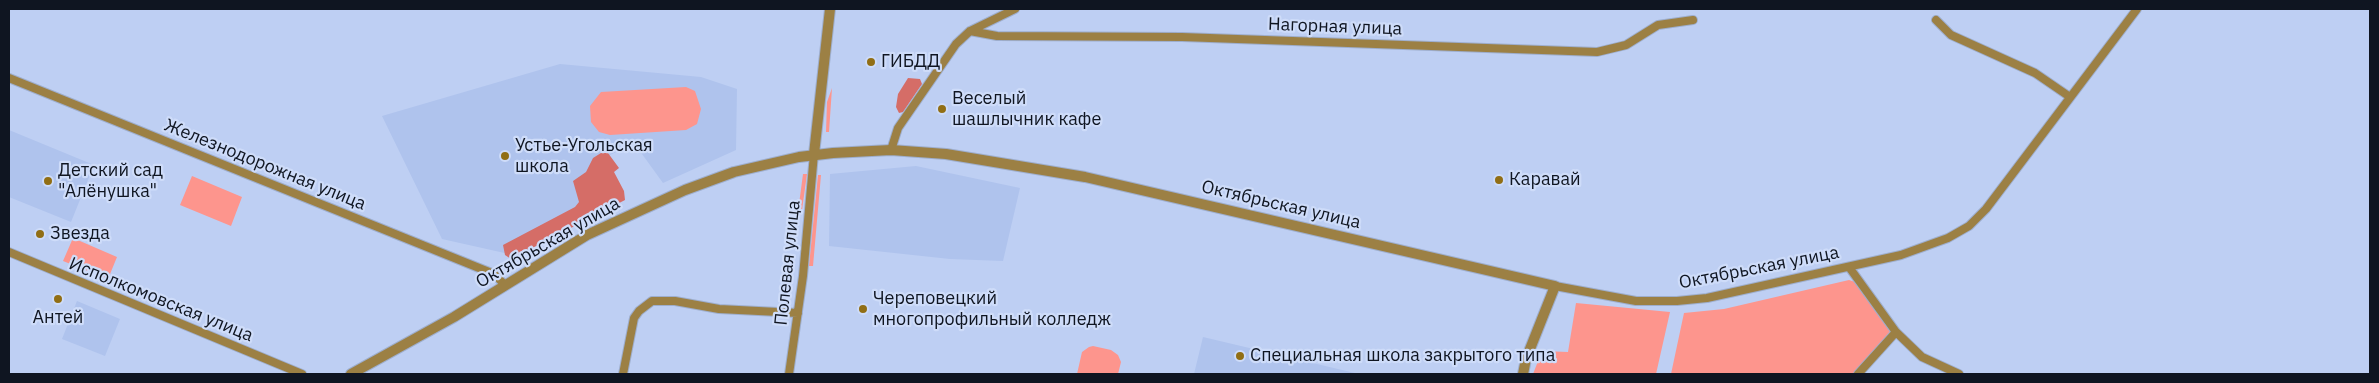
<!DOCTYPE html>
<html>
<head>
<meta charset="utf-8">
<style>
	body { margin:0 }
	#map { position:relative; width:2379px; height:383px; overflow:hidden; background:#becff3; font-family:"IBM Plex Sans",sans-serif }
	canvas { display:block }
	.frame { position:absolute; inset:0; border:10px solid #0f1521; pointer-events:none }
</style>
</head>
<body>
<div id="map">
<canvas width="2379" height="383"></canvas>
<div class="frame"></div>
</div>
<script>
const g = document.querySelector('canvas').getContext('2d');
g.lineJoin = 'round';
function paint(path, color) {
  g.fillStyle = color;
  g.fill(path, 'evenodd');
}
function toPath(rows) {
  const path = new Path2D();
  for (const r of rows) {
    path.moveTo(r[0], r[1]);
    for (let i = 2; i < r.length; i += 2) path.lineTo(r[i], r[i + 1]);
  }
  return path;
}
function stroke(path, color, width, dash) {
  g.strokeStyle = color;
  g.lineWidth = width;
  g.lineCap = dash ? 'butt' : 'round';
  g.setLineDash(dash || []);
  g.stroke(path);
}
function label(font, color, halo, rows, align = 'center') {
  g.font = font + ' "IBM Plex Sans",sans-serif';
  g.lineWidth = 4.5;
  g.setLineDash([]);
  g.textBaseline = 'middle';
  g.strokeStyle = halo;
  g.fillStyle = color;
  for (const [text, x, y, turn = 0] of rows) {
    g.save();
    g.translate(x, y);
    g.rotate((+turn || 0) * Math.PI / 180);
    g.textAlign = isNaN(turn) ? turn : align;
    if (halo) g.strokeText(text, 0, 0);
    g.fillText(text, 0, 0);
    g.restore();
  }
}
paint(toPath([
	[560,64,701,77,737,89,736,150,663,183,634,143,598,161,618,201,509,254,442,239,382,116],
	[9,130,94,165,71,222,9,197],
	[916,166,1020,188,1003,261,950,259,829,246,830,174],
	[77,301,120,319,105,356,62,339],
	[1203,337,1359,374,1194,374]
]), '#afc3ed');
paint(toPath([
	[686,87,695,91,701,109,697,124,686,130,610,135,599,132,591,122,590,106,601,92],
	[832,88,829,132,826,132,827,102],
	[803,174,807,174,802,210,796,227],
	[818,175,821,175,813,266,809,266],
	[192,176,242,197,231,226,180,205],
	[73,238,117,257,108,279,63,261],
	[1849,280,1855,282,1893,335,1853,374,1671,374,1684,313,1724,309],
	[1576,303,1670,312,1656,374,1533,374,1542,351,1568,352],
	[1093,346,1111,350,1118,355,1121,362,1118,374,1077,374,1082,352,1089,347]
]), '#fd958d');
paint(toPath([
	[908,78,920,79,922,84,903,112,899,113,896,107,898,94],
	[601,153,608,153,619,168,614,172,624,191,625,200,511,259,505,255,503,245,575,207,579,202,573,181,586,172,593,158]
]), '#d56d67');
const minor = toPath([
	[1936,20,1951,35,2035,73,2070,97],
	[970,31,997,36,1182,37,1597,52,1626,45,1658,25,1693,20],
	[9,78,494,274,505,285],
	[891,150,898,128,956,44,970,31,1015,9],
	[9,252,302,374],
	[1849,267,1896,332,1922,357,1959,374],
	[1555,286,1636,301,1677,301,1707,298,1901,255,1948,238,1969,226,1986,209,2137,9],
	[623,374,634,318,639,311,652,301,675,301,719,309,798,313],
	[789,374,803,276,814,154],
	[1858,374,1896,332]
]);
const tertiary = toPath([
	[814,154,830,9],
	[351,374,454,317,587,235,685,190,734,172,799,157,833,153,891,150,946,154,1085,177,1555,286,1526,359,1523,374]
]);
stroke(minor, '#9eaecd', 10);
stroke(tertiary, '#9eaecd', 12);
stroke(minor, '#9c8044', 8);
stroke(tertiary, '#9c8044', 10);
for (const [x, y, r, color] of [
	[871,62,5,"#916e14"],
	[942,109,5,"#916e14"],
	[505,156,5,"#916e14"],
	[1499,180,5,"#916e14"],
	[48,181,5,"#916e14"],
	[40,234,5,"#916e14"],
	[58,299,5,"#916e14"],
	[863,309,5,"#916e14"],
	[1240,356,5,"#916e14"]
]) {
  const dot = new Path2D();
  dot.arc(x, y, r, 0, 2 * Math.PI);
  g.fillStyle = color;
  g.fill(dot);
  stroke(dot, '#cedcf9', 2);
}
label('18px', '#0f1521', '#cedcf9', [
	["Нагорная улица",1335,27,2],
	["Железнодорожная улица",265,165,22],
	["Октябрьская улица",1281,205,13],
	["Октябрьская улица",548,243,-30],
	["Полевая улица",788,263,-84],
	["Октябрьская улица",1759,268,-11],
	["Исполкомовская улица",161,300,22]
]);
label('18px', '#0f1521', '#cedcf9', [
	["ГИБДД",881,62],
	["Веселый",952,99],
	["шашлычник кафе",952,120],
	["Устье-Угольская",515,146],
	["школа",515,167],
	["Детский сад",58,171],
	["\"Алёнушка\"",58,192],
	["Каравай",1509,180],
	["Звезда",50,234],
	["Череповецкий",873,299],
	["многопрофильный колледж",873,320],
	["Антей",58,318,"center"],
	["Специальная школа закрытого типа",1250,356]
], 'left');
</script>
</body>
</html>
